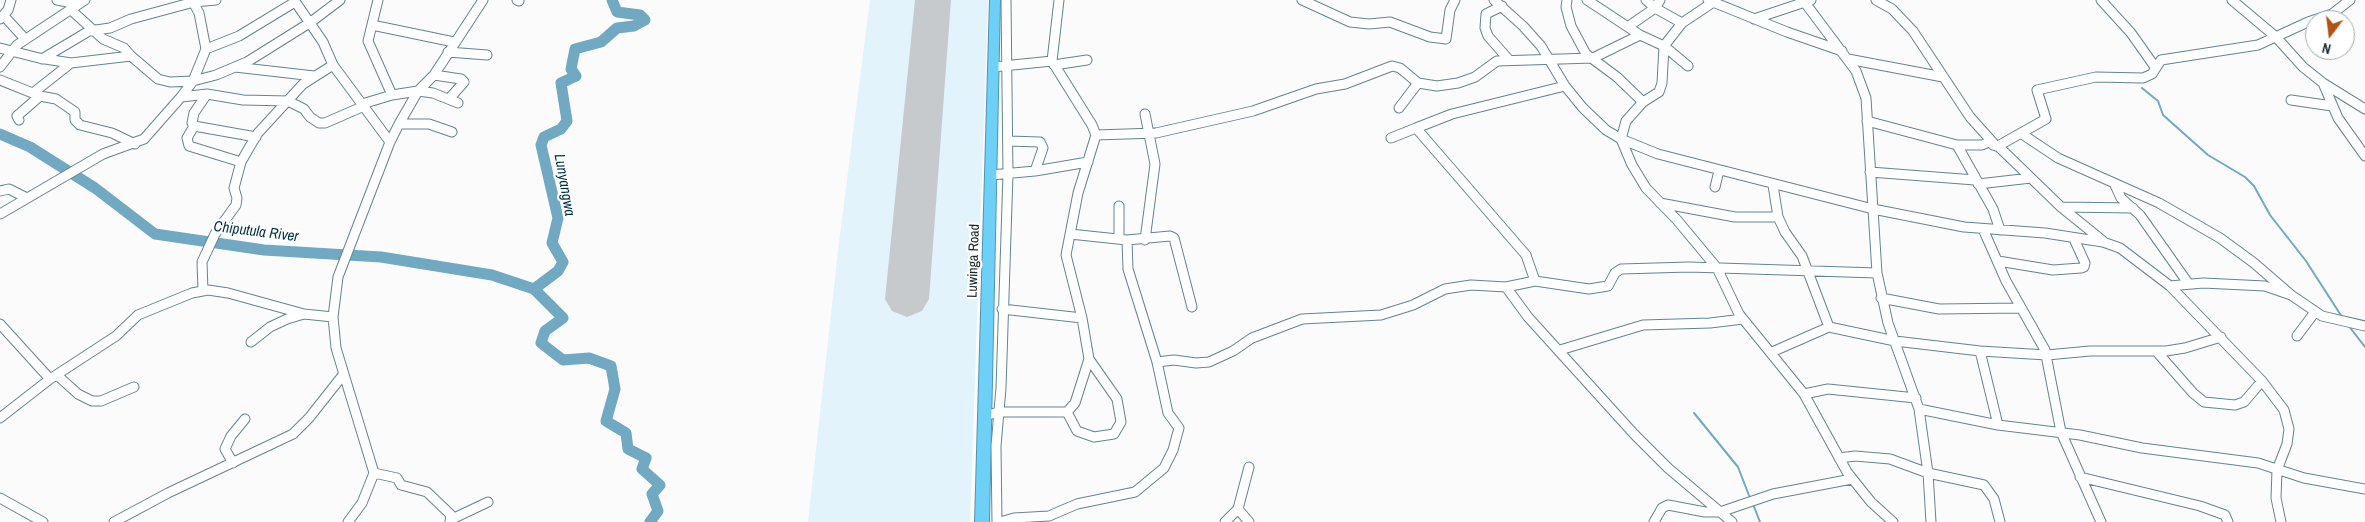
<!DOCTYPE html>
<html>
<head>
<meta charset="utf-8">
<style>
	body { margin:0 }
	#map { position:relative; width:2365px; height:522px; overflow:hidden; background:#fbfbfb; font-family:"Archivo Narrow",sans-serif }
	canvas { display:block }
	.north { position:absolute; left:2305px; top:10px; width:50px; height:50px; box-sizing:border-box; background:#fff; border:1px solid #a3a8ab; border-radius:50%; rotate:195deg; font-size:14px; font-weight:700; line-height:20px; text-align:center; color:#18262c }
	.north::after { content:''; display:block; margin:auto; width:18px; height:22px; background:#b25112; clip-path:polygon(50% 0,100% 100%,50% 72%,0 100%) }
</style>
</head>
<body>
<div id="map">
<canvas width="2365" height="522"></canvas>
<div class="north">N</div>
</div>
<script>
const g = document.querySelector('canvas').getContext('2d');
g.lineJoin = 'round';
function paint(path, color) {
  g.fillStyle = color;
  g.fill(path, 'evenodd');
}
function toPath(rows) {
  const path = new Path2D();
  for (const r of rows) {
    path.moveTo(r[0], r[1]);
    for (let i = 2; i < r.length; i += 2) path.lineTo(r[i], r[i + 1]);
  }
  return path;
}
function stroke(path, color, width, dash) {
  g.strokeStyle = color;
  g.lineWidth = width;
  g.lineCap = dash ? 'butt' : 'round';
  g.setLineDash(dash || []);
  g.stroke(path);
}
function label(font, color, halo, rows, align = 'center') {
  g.font = font + ' "Archivo Narrow",sans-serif';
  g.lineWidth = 4.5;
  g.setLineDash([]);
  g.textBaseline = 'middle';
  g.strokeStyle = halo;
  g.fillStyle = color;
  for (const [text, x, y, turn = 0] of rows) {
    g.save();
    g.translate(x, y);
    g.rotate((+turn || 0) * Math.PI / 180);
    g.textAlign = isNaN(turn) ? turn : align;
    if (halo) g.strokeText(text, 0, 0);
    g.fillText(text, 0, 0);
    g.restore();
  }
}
paint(toPath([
	[870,0,988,0,970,522,808,522,839,242]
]), '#e2f3fc');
stroke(toPath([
	[2142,88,2158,101,2163,115,2208,155,2245,177,2254,186,2270,215,2306,261,2342,317],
	[2348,325,2365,347],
	[1694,413,1738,467,1750,498],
	[1753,504,1760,522]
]), '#70a9c1', 2);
stroke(toPath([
	[612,0,617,12,640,15,645,20,634,26,617,28,601,42,575,49,571,69,576,76,561,83,567,121,561,129,544,137,541,145,558,218,552,243,563,262,558,271,534,289,563,318,545,331,541,343,563,360,589,358,611,366,615,389,606,421,626,433,628,449,646,458,642,469,660,485,652,494,658,511,650,522],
	[0,134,30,147,95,188,155,234,264,250,381,257,492,275,534,289]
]), '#70a9c1', 11);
paint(toPath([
	[915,0,951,0,929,299,922,311,907,317,892,311,885,299,915,0]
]), '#c7cacc');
const minor = toPath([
	[57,0,79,4],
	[192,0,199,13,206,49,193,81,181,97,207,94,243,100,288,101,304,109,310,117,319,123,325,123,364,106],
	[294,0,323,42,333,65,390,142],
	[378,0,368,41,392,95],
	[517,0,519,1],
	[1302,0,1350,22,1369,24,1390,22,1430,37,1446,39,1450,10,1455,0],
	[1494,0,1523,26,1541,46,1565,86,1583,108,1606,130,1621,139,1626,121,1643,102,1659,92,1662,83,1664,46],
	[1567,0,1566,7,1571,26,1586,54,1617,77,1643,102],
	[1587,0,1640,35,1664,46,1682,23,1712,3],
	[1646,0,1655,8,1682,23],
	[1708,0,1787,32,1842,51],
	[1803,0,1856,71,1866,98,1877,273,1888,323,1919,409,1928,473,1931,522],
	[1876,0,1892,9,1913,31,1970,117,1996,146],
	[2101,0,2131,33,2155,67],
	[2232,0,2276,37,2303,67,2323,83,2365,109],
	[1502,6,1486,14,1485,28,1488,36,1509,60],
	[70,9,103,39,124,48,131,56],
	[4,16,25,39],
	[0,19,8,10,11,0],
	[1754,19,1811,0],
	[372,25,454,42],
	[1629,26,1655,8,1660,0],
	[1664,46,1688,66],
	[0,48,39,58,71,63,131,56,158,79,170,82,193,81,216,75,247,62,311,22,340,0],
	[206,49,239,36,295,2],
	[448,52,487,55],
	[42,59,89,31,110,28,131,19,194,2,216,0],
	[1848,59,1943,77],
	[1054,65,1087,60],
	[0,67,17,45,85,0],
	[235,67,314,76],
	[993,67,1052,61],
	[434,75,461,79,464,82,449,99],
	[0,80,40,96,56,99,75,112,75,120,80,125,112,133,135,144],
	[2323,83,2338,118,2365,156],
	[1565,86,1452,114,1416,128,1526,255,1535,281,1589,289,1608,286,1615,273,1621,269,1689,267,1877,273],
	[33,93,71,63],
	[207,94,194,113,192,123,194,126,256,137],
	[2291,100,2332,106],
	[362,104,392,95,418,91,433,93,458,103],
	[1399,108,1418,83,1437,86,1458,83,1475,77,1497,61,1593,58,1640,35],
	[1145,114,1155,164,1145,240],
	[19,120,17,116,40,96],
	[1867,121,1957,145,1982,145,1991,141],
	[399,124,429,124,452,132],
	[194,126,187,138,189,146,241,162],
	[2022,134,2058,158,2159,203,2220,238,2254,263,2291,295],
	[1096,135,1156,133,1253,111,1316,89,1345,84,1392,66,1400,68,1418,83],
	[1391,138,1416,128],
	[1008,141,1040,142,1043,148,1035,171],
	[1957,145,1993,209,2000,230],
	[1993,145,1998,146,2061,207,2103,241],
	[1998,146,2046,119,2037,90,2096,77,2143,78,2152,74,2161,60,2258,45,2308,22,2332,14,2350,0],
	[1870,172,1975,180],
	[991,175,1035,171,1088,162],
	[1978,184,2031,178],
	[1773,185,1778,217,1785,232,1802,256,1829,327],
	[2115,185,2121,198,2140,215,2188,283],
	[1715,187,1719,171],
	[0,191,9,189,27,198],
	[1660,203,1735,217,1778,217],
	[1119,206,1119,239],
	[2061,207,2133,208],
	[0,214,103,154,144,139,181,97],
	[1983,229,2006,281,2045,350,2061,432,2101,522],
	[1070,234,1127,240,1170,236,1174,238,1192,307],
	[1998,261,2053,270,2081,268,2084,267,2085,263,2074,239],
	[1535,281,1506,287,1528,317,1634,434,1668,468,1732,522],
	[2170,286,2203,283,2265,286,2291,295,2322,316,2365,326],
	[203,291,202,262,215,234,236,205,237,198,234,188,241,162,249,148,258,133,303,84,333,65],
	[1881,298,1939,309,2021,308],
	[1002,309,1082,318],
	[0,324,50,379],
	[2297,336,2315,312],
	[251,342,270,327,287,319,304,314,333,317],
	[1560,350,1643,325,1710,323,1743,319],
	[1980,351,1998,425],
	[1772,352,1829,327,1895,341,1980,351,2047,355,2090,351,2166,351,2185,348,2221,337],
	[2157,352,2193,393,2204,402,2235,405,2244,402,2262,381],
	[1157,362,1174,360,1196,363,1209,362,1233,351,1252,338,1302,319,1381,315,1413,305,1445,289,1471,285,1506,287],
	[57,375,78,394,92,401,101,401,134,387],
	[1804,394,1828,389,1916,398],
	[1919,409,1998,425,2080,435,2142,448,2258,463,2304,478,2365,489],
	[1067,412,1077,431,1094,437,1114,434,1121,422,1117,399,1089,359],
	[985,416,998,412,1067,412,1075,403,1089,359,1082,318,1066,255,1078,193,1096,135,1092,125,1052,61,1059,0],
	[0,418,50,379,116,336,138,315,192,293,208,290,228,293,304,314],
	[1839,458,1855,456,1890,459,1928,473,1984,485,1994,499,2000,522],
	[233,463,225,449,231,436,245,419],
	[1249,467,1238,509,1249,522],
	[374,473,397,478,401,485,427,492,451,515,450,522],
	[2080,477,2200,506,2225,515,2228,522],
	[0,498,43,522],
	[452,519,488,502],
	[114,522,168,493,293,434,309,418,343,375],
	[348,522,362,503,374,473,336,348,333,317,338,277,390,142,399,124,418,91,434,75,483,0],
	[997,522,996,446,1001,388,1008,174,1006,0],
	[1000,522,1014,518,1049,516,1077,504,1135,492,1164,468,1173,450,1179,428,1168,413,1157,362,1128,269,1127,240],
	[1225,522,1238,509],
	[1654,522,1662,508,1668,505,1705,512,1720,512,1773,494,1852,479],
	[1893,522,1871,502,1847,472,1804,394,1739,314,1717,268,1677,220,1646,188,1632,165,1621,139,1658,154,1873,209,1964,227,2045,233,2103,242,2120,248,2170,286,2262,381,2284,410,2289,429,2287,444,2277,470,2276,498,2281,522]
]);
const highway = toPath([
	[990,0,1000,0,989,522,975,522,990,0]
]);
stroke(minor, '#628493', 11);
stroke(highway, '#5094b0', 2);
stroke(minor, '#fff', 9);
paint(highway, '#6ed0f7');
label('14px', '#18262c', '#fff', [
	["Luwinga Road",974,261,-88]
]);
label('italic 15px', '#003243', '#fff', [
	["Lunyangwa",564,185,80],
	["Chiputula River",256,232,7]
]);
</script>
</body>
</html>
